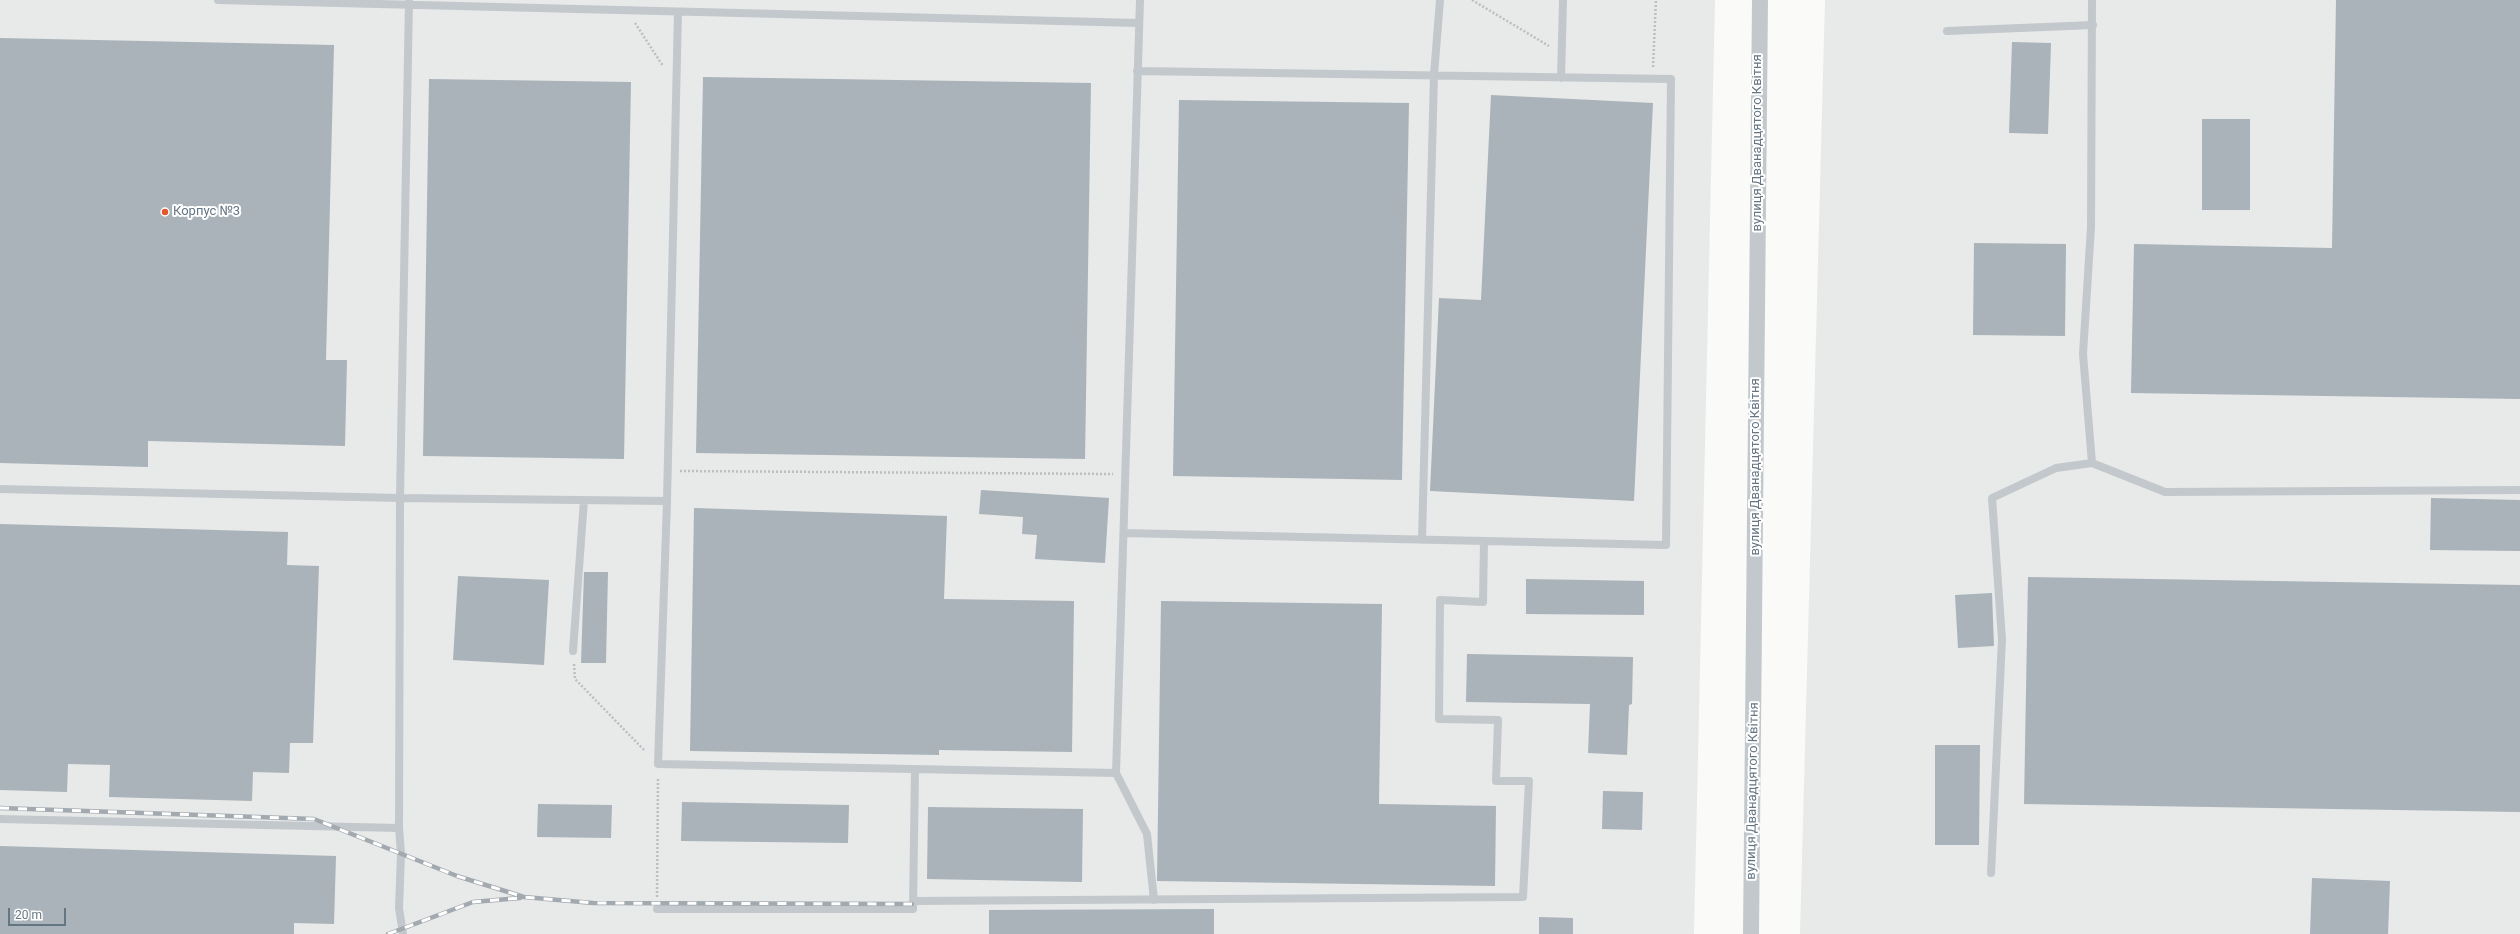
<!DOCTYPE html>
<html>
<head>
<meta charset="utf-8">
<style>
	body { margin:0 }
	#map { position:relative; width:2520px; height:934px; overflow:hidden; background:#fafaf8; font-family:Roboto,sans-serif }
	canvas { display:block }
	.scale { position:absolute; left:8px; top:908px; width:58px; height:18px; box-sizing:border-box; border:2px solid #657683; border-top:0; padding-left:5px; font-size:12px; line-height:14px; white-space:nowrap; color:#657683; -webkit-text-stroke:3px #fff; paint-order:stroke }
</style>
</head>
<body>
<div id="map">
<canvas width="2520" height="934"></canvas>
<div class="scale">20 m</div>
</div>
<script>
const g = document.querySelector('canvas').getContext('2d');
g.lineJoin = 'round';
function paint(path, color) {
  g.fillStyle = color;
  g.fill(path, 'evenodd');
}
function toPath(rows) {
  const path = new Path2D();
  for (const r of rows) {
    path.moveTo(r[0], r[1]);
    for (let i = 2; i < r.length; i += 2) path.lineTo(r[i], r[i + 1]);
  }
  return path;
}
function stroke(path, color, width, dash) {
  g.strokeStyle = color;
  g.lineWidth = width;
  g.lineCap = dash ? 'butt' : 'round';
  g.setLineDash(dash || []);
  g.stroke(path);
}
function label(font, color, halo, rows, align = 'center') {
  g.font = font + ' Roboto,sans-serif';
  g.lineWidth = 4;
  g.setLineDash([]);
  g.textBaseline = 'middle';
  g.strokeStyle = halo;
  g.fillStyle = color;
  for (const [text, x, y, turn = 0] of rows) {
    g.save();
    g.translate(x, y);
    g.rotate((+turn || 0) * Math.PI / 180);
    g.textAlign = isNaN(turn) ? turn : align;
    if (halo) g.strokeText(text, 0, 0);
    g.fillText(text, 0, 0);
    g.restore();
  }
}
paint(toPath([
	[0,0,1715,0,1694,934,0,934],
	[1825,0,2520,0,2520,934,1800,934]
]), '#e8e9e9');
paint(toPath([
	[2336,0,2520,0,2520,399,2131,393,2134,244,2332,248],
	[0,38,334,45,326,360,347,360,345,446,148,441,148,467,0,463],
	[2012,42,2051,43,2048,134,2009,133],
	[703,77,1091,83,1085,459,696,453],
	[429,79,631,82,624,459,423,456],
	[1491,95,1653,103,1634,501,1430,491,1439,298,1481,300],
	[1179,100,1409,103,1402,480,1173,476],
	[2202,119,2250,119,2250,210,2202,210],
	[1974,243,2066,244,2065,336,1973,335],
	[981,490,1109,498,1105,563,1035,559,1037,535,1022,534,1023,517,979,514],
	[2431,498,2520,500,2520,551,2430,550],
	[694,508,947,516,944,599,1074,601,1072,752,939,750,939,755,690,751],
	[0,524,288,532,287,565,319,566,313,743,290,743,289,773,253,772,252,801,109,797,110,765,68,764,67,792,0,790],
	[584,572,608,572,606,663,581,663],
	[458,576,549,580,544,665,453,660],
	[2028,577,2520,585,2520,812,2024,804],
	[1526,579,1644,581,1644,615,1526,614],
	[1992,593,1994,646,1958,648,1955,595],
	[1161,601,1382,604,1379,804,1496,806,1495,886,1157,881],
	[1467,654,1633,657,1632,704,1629,705,1627,755,1588,753,1590,704,1466,702],
	[1935,745,1980,745,1979,845,1935,845],
	[1603,791,1643,792,1642,830,1602,829],
	[682,802,849,805,848,843,681,841],
	[538,804,612,805,611,838,537,837],
	[928,807,1083,809,1082,882,927,879],
	[0,846,336,856,334,924,294,923,294,934,0,934],
	[2312,878,2390,881,2388,934,2310,934],
	[1214,909,1214,934,989,934,989,910],
	[1539,917,1573,918,1573,934,1539,934]
]), '#aab3b9');
stroke(toPath([
	[1472,0,1549,46],
	[635,23,663,66],
	[1653,67,1656,0],
	[680,471,1113,474],
	[574,664,575,679,644,750],
	[657,897,658,778]
]), '#bbbfc2', 2.5, [2, 2]);
stroke(toPath([
	[218,0,1139,23],
	[1947,31,2093,25],
	[1561,78,1563,0],
	[2092,463,2083,354,2091,227,2092,0],
	[0,489,400,498,667,501,658,764,1116,773,1140,0],
	[667,501,678,12],
	[1124,533,1666,545,1671,79,1137,71],
	[1422,540,1434,75,1440,0],
	[573,651,584,500],
	[1116,773,1147,834,1154,900],
	[0,819,399,828,400,498,409,0],
	[399,828,401,854,399,908,403,934],
	[1991,873,2002,639,1992,498,2056,468,2092,463,2165,492,2520,490],
	[913,901,1523,897,1529,781,1496,781,1498,720,1439,719,1440,600,1483,602,1484,541],
	[657,909,913,909,915,769]
]), '#c3c8cc', 8);
stroke(toPath([
	[1751,934,1760,0]
]), '#c3c8cc', 16);
const rail = toPath([
	[0,808,314,819,457,876,524,897,593,903,912,904],
	[388,934,473,902,520,898]
]);
stroke(rail, '#a2aab0', 4.5);
stroke(rail, '#fff', 3, [9]);
for (const [x, y, r, color] of [
	[165,212,4,"#e4572e"]
]) {
  const dot = new Path2D();
  dot.arc(x, y, r, 0, 2 * Math.PI);
  g.fillStyle = color;
  g.fill(dot);
  stroke(dot, '#fff', 1.5);
}
label('13px', '#657683', '#fff', [
	["вулиця Дванадцятого Квітня",1758,143,-90],
	["вулиця Дванадцятого Квітня",1756,467,-90],
	["вулиця Дванадцятого Квітня",1753,791,-89]
]);
label('13px', '#657683', '#fff', [
	["Корпус №3",173,212]
], 'left');
</script>
</body>
</html>
